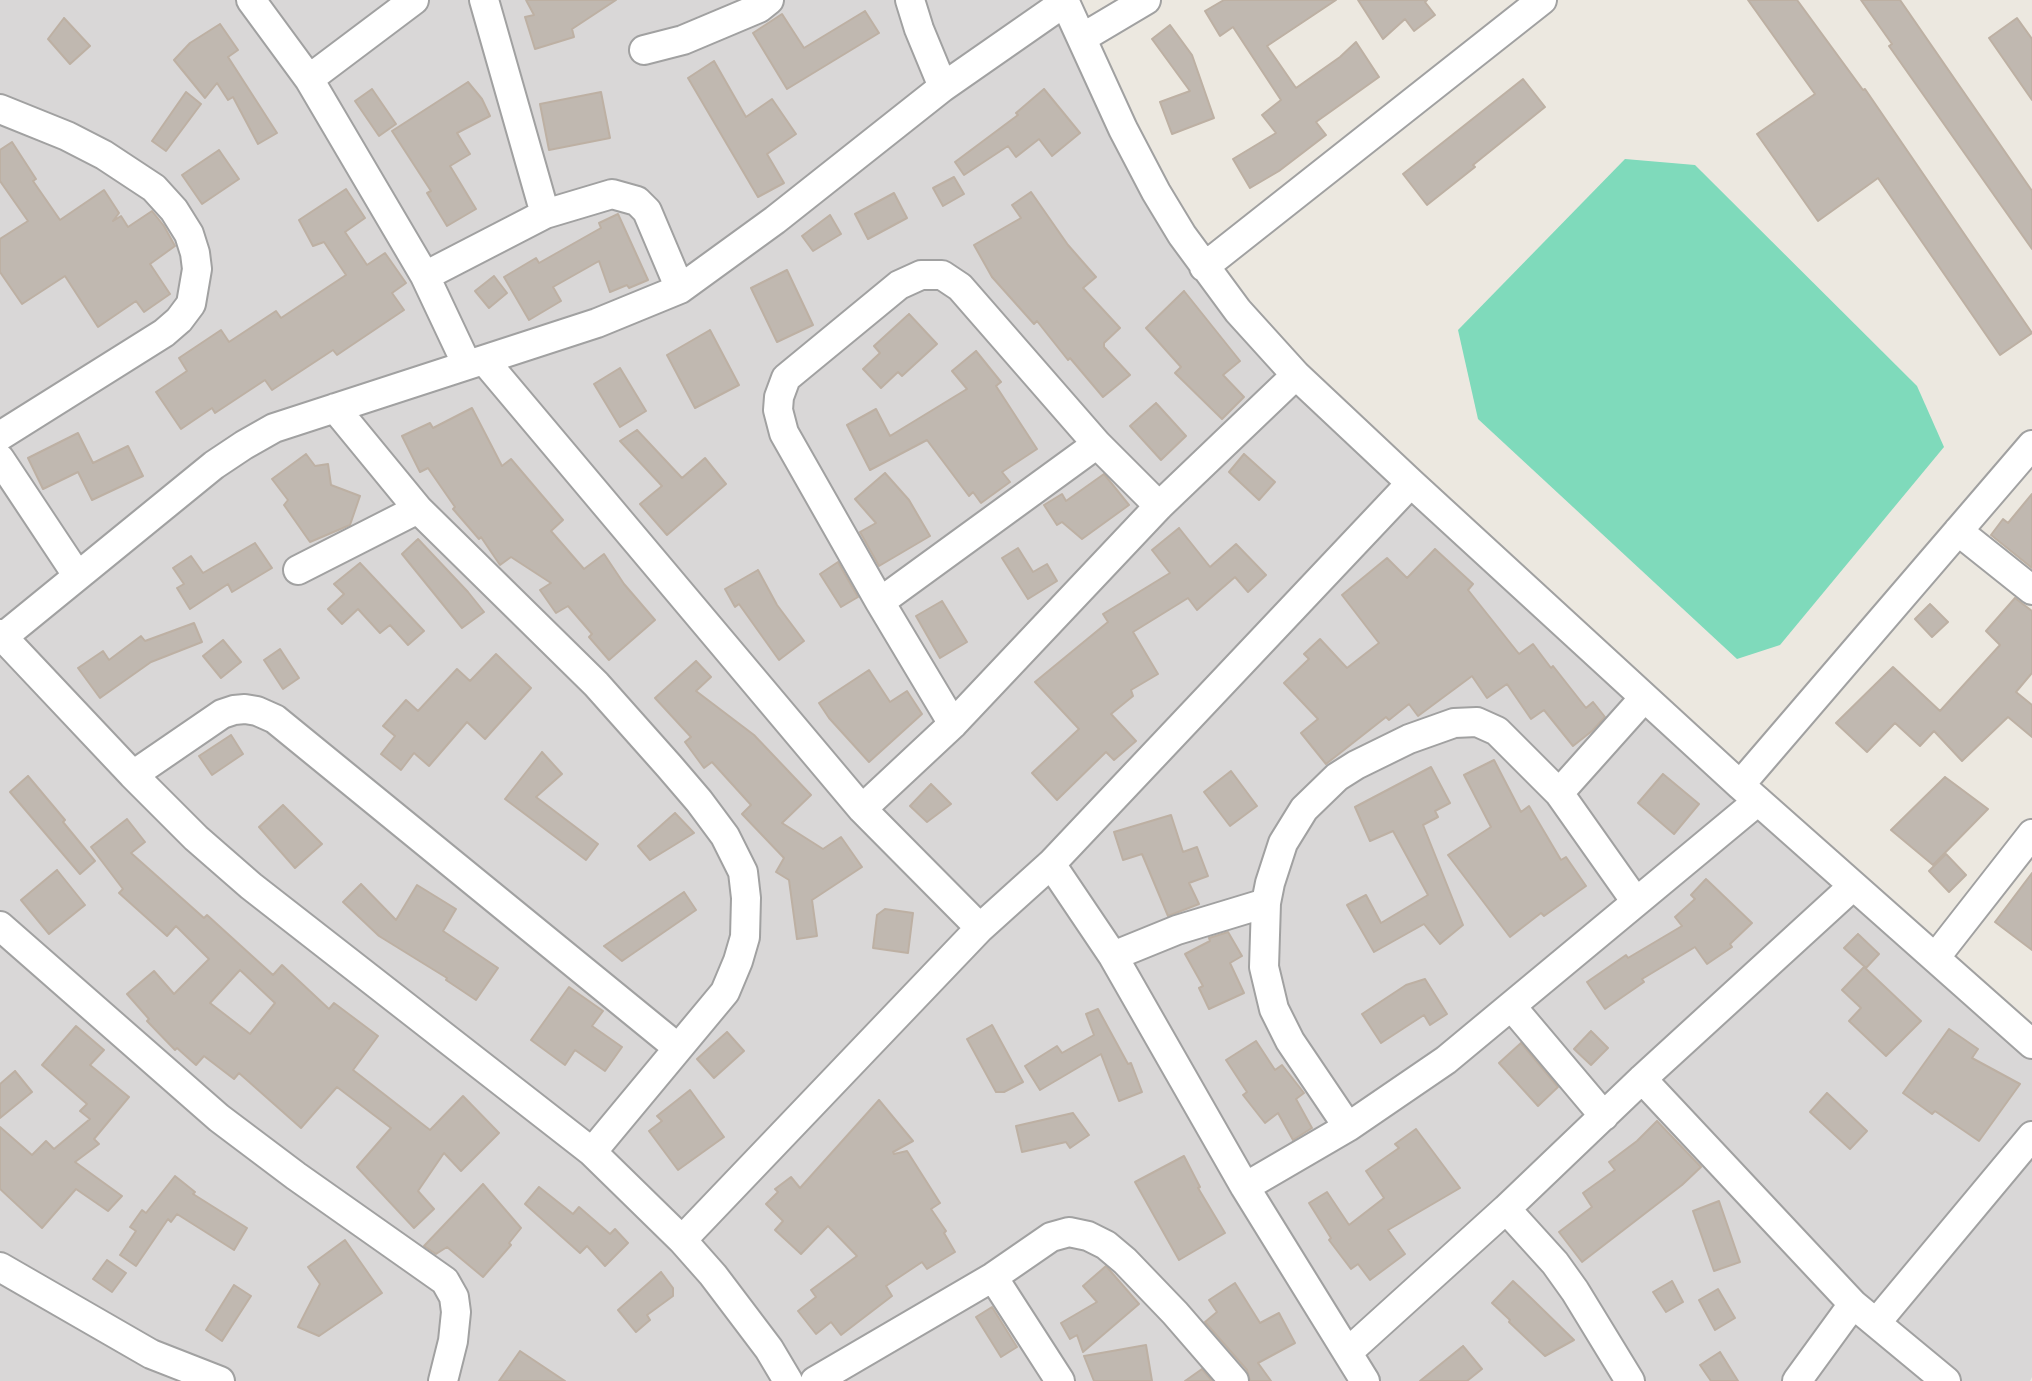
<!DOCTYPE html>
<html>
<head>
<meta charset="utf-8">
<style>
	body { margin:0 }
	canvas { display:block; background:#ece8e0 }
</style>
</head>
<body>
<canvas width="2032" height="1381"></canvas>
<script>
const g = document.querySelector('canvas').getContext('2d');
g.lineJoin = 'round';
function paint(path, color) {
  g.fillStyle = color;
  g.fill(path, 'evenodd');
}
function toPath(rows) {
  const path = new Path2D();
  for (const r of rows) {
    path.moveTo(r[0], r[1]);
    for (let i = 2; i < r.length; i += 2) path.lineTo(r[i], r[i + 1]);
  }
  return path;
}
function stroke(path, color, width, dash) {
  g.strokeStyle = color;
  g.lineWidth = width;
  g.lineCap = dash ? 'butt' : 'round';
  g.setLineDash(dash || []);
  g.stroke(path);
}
paint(toPath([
	[0,0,1054,0,1170,227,1313,393,2032,1045,2032,1377,2030,1381,0,1381]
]), '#d9d7d7');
paint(toPath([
	[1625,159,1695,165,1917,386,1944,447,1780,645,1737,659,1478,419,1458,330]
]), '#7fdabb');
const building = toPath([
	[526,0,616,0,572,29,574,37,535,49,525,17,534,15,526,0],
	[1224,0,1336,0,1267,46,1296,88,1340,57,1356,42,1379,77,1316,122,1326,135,1279,171,1250,188,1233,159,1276,133,1262,115,1281,100,1233,27,1220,36,1205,11,1224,0],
	[1358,0,1427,0,1425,2,1435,15,1414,31,1405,19,1383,39,1358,0],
	[1748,0,1797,0,1863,90,1865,89,2032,333,2000,355,1878,178,1818,221,1757,134,1815,94,1748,0],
	[1861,0,1900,0,2032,191,2032,249,1889,46,1892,44,1861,0],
	[865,11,879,33,787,89,753,33,782,14,804,48,865,11],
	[64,18,90,46,70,64,48,39,64,18],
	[2017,18,2032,39,2032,100,1989,38,2017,18],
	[220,24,238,50,228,57,277,133,258,144,233,97,228,100,217,83,205,98,174,60,190,43,220,24],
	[1170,25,1192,55,1214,118,1172,134,1160,102,1190,91,1152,39,1170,25],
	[714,61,746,117,772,99,796,134,767,154,784,183,758,197,688,78,714,61],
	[1523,79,1545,107,1473,165,1475,167,1427,205,1403,174,1523,79],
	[468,82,482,99,490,116,457,133,470,154,450,166,476,209,447,226,427,193,431,191,392,131,468,82],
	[372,89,396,124,379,136,355,101,372,89],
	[1044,89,1080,133,1052,156,1039,139,1016,157,1008,146,964,175,955,162,1018,115,1016,113,1044,89],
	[186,92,201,104,166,151,152,141,186,92],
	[601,92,610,138,549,150,540,104,601,92],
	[12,142,36,179,33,181,60,220,104,190,119,213,113,221,121,216,128,227,152,211,164,226,175,246,150,264,170,294,144,312,136,301,98,327,65,276,22,304,0,272,0,239,28,221,0,181,0,150,12,142],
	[219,150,239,179,202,204,182,175,219,150],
	[954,177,964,194,943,206,933,188,954,177],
	[346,189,365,218,345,232,367,265,385,253,406,283,392,293,404,310,337,355,333,350,272,390,265,380,215,413,212,408,181,429,156,392,187,371,179,358,221,330,229,342,276,311,281,318,346,275,324,242,313,246,299,220,346,189],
	[1031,192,1068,245,1096,277,1083,288,1120,328,1104,343,1104,347,1130,375,1103,397,1070,358,1068,360,1037,321,1034,324,992,277,974,245,1021,218,1012,205,1031,192],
	[894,193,907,218,868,239,855,214,894,193],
	[618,214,648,280,629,288,627,285,610,292,599,261,553,287,561,301,529,320,504,277,536,258,539,263,601,228,599,223,618,214],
	[830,215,841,234,813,251,802,236,830,215],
	[787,270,813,325,777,342,751,288,787,270],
	[494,276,507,293,489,308,475,291,494,276],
	[1184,291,1240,361,1223,375,1244,397,1222,419,1175,373,1181,367,1146,328,1184,291],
	[909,314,937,344,902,376,898,372,881,388,863,369,880,353,874,346,909,314],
	[710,330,739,385,695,408,667,355,710,330],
	[976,351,1001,382,996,386,1037,449,1002,472,1010,482,981,503,973,492,969,496,927,440,870,470,847,425,876,409,890,436,967,389,952,371,976,351],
	[620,368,646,411,620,427,594,384,620,368],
	[1156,403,1186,436,1161,460,1130,426,1156,403],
	[472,408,502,466,511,459,563,520,551,531,584,569,604,554,624,584,655,620,609,660,589,637,592,634,568,606,556,613,540,590,551,583,511,557,500,565,481,537,479,539,453,509,455,507,428,468,420,472,402,436,430,423,433,428,472,408],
	[637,430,682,478,705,458,726,484,667,535,640,504,662,486,620,441,637,430],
	[78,433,93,463,128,446,143,476,92,500,78,472,43,489,28,458,78,433],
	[306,454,315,466,328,464,331,485,360,496,350,525,310,542,284,505,288,500,272,479,306,454],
	[1244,454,1275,482,1259,500,1229,472,1244,454],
	[885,473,909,500,930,536,879,566,860,532,876,523,855,499,885,473],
	[1104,474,1129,505,1082,539,1062,522,1057,525,1044,505,1062,494,1066,501,1104,474],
	[2032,494,2032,568,1991,535,2003,519,2008,523,2032,494],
	[1179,528,1210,567,1236,544,1266,575,1248,592,1235,577,1197,610,1188,598,1133,632,1158,674,1131,690,1133,696,1111,714,1136,741,1114,760,1106,752,1057,800,1032,773,1079,729,1035,682,1108,622,1103,614,1170,573,1152,550,1179,528],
	[418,539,468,592,484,612,462,628,402,554,418,539],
	[255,543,272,568,232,592,228,584,190,609,177,588,184,584,173,568,191,556,203,573,255,543],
	[1018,548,1033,572,1047,564,1057,581,1028,599,1002,558,1018,548],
	[1435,549,1473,584,1468,590,1519,654,1533,644,1551,668,1553,666,1586,708,1593,702,1605,717,1592,731,1573,746,1544,710,1531,719,1507,684,1487,698,1472,676,1418,716,1409,704,1389,720,1386,717,1326,764,1301,733,1318,719,1284,683,1309,659,1304,654,1320,639,1347,668,1379,643,1342,595,1387,558,1407,578,1435,549],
	[838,562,858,597,841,607,820,574,838,562],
	[360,563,424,631,408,645,390,625,380,633,358,609,342,624,328,609,344,594,334,584,360,563],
	[758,570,777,605,804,641,779,660,739,604,735,607,725,589,758,570],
	[2015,598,2032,611,2032,673,2016,692,2032,705,2032,737,2008,717,1962,761,1934,731,1920,746,1895,723,1867,752,1836,723,1893,667,1940,711,2000,645,1986,631,2015,598],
	[942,601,967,642,940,658,916,616,942,601],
	[1930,604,1948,622,1932,637,1915,619,1930,604],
	[194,623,202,642,151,662,100,698,78,668,103,651,109,660,141,636,145,641,194,623],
	[223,640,241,662,221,678,203,656,223,640],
	[280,649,299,678,283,689,264,660,280,649],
	[496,654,531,688,485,739,467,722,429,766,414,753,401,770,381,754,395,736,383,726,406,700,418,711,457,669,470,681,496,654],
	[696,661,711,677,696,691,754,735,811,795,782,823,823,849,841,837,862,867,812,900,817,936,797,939,789,880,776,872,784,858,742,814,751,805,712,762,704,768,685,742,691,737,655,698,696,661],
	[869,670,890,702,907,691,922,714,869,762,829,718,819,703,869,670],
	[231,735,243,754,212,775,199,756,231,735],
	[542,752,562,774,536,797,598,844,586,860,505,799,542,752],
	[1494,760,1521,812,1529,806,1561,860,1566,857,1586,886,1544,916,1541,913,1510,937,1448,855,1491,827,1464,775,1494,760],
	[1431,767,1450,803,1435,811,1438,817,1423,825,1463,925,1440,944,1424,924,1374,952,1347,905,1366,895,1381,923,1428,895,1393,831,1370,841,1355,807,1431,767],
	[1231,771,1257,806,1230,826,1204,792,1231,771],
	[1663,774,1699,804,1674,834,1638,803,1663,774],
	[28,776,65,820,63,822,95,861,80,874,10,792,28,776],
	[1945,777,1988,809,1933,865,1891,830,1945,777],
	[931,784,951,804,927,822,910,806,931,784],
	[283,805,322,844,295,868,259,827,283,805],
	[675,813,694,833,650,860,638,846,675,813],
	[1171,815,1183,852,1197,847,1208,876,1189,883,1199,904,1168,916,1142,854,1123,860,1114,832,1171,815],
	[127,819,145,842,131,853,204,918,207,915,273,975,282,965,329,1009,334,1003,378,1036,353,1070,430,1130,463,1096,499,1133,461,1171,444,1153,418,1191,434,1209,414,1228,357,1167,391,1128,337,1087,301,1128,239,1073,234,1079,204,1056,196,1065,177,1048,175,1050,147,1021,149,1019,127,994,154,971,174,994,209,959,176,926,167,936,119,893,123,889,91,847,127,819],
	[240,970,275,1003,250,1034,210,1003,240,970],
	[1946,854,1966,875,1949,892,1929,871,1946,854],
	[57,870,85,905,49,934,21,900,57,870],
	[2032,873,2032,950,1995,922,2032,873],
	[1706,879,1752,923,1730,944,1732,947,1707,964,1695,947,1642,979,1644,982,1605,1009,1587,982,1626,955,1628,958,1682,926,1675,917,1695,899,1691,895,1706,879],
	[361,884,396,920,417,885,456,909,443,931,498,968,476,1000,446,980,447,978,379,936,343,902,361,884],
	[684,892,696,910,622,961,604,946,684,892],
	[885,909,913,913,908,953,873,948,877,915,885,909],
	[1228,932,1242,956,1230,963,1244,993,1209,1009,1199,988,1203,986,1185,954,1210,941,1209,938,1228,932],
	[1858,934,1879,954,1866,968,1844,948,1858,934],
	[1864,967,1921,1021,1886,1056,1849,1021,1861,1008,1842,990,1864,967],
	[1425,979,1447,1014,1430,1025,1424,1015,1381,1043,1362,1014,1406,985,1425,979],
	[569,987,603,1011,592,1026,622,1047,605,1071,575,1050,565,1065,531,1040,569,987],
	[1098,1009,1128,1064,1131,1063,1142,1092,1119,1101,1101,1054,1040,1090,1025,1066,1057,1046,1062,1053,1094,1035,1086,1014,1098,1009],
	[992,1025,1023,1082,1004,1092,996,1092,967,1039,992,1025],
	[76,1026,104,1050,90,1065,129,1097,94,1139,99,1144,75,1162,122,1196,108,1211,76,1189,42,1228,0,1189,0,1127,32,1155,46,1141,54,1149,90,1119,80,1111,87,1104,42,1065,76,1026],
	[1949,1029,1978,1049,1972,1058,2020,1084,1979,1141,1935,1111,1932,1114,1903,1093,1949,1029],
	[1591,1031,1608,1048,1591,1065,1574,1049,1591,1031],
	[727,1032,744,1051,714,1078,697,1059,727,1032],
	[1256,1041,1275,1070,1282,1065,1304,1093,1296,1099,1312,1128,1293,1140,1278,1113,1265,1123,1243,1095,1247,1092,1226,1060,1256,1041],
	[1521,1043,1558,1087,1538,1106,1499,1063,1521,1043],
	[15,1071,32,1092,0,1118,0,1084,15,1071],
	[690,1090,724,1137,678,1170,649,1131,662,1121,657,1116,690,1090],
	[1827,1093,1867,1131,1850,1149,1810,1112,1827,1093],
	[879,1100,913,1141,893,1152,894,1154,907,1151,940,1203,931,1209,946,1231,944,1233,955,1252,927,1269,922,1262,886,1286,892,1296,841,1335,831,1322,816,1334,798,1311,816,1297,811,1290,857,1256,828,1226,801,1254,775,1230,783,1221,766,1204,778,1192,775,1189,791,1177,800,1188,879,1100],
	[1073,1113,1089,1135,1070,1148,1066,1142,1022,1152,1016,1126,1073,1113],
	[1657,1121,1701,1167,1682,1185,1582,1262,1559,1232,1592,1207,1583,1193,1615,1170,1609,1162,1637,1141,1657,1121],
	[1416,1129,1460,1188,1388,1230,1405,1254,1370,1280,1358,1264,1351,1269,1329,1240,1331,1238,1309,1203,1327,1192,1349,1225,1384,1198,1366,1171,1399,1148,1395,1144,1416,1129],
	[1184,1156,1200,1187,1198,1188,1225,1233,1179,1260,1135,1182,1184,1156],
	[175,1176,195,1192,193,1194,247,1228,234,1250,177,1214,171,1222,168,1219,136,1266,120,1255,136,1231,130,1227,142,1210,146,1213,175,1176],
	[483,1184,521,1228,509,1243,511,1245,483,1277,447,1247,436,1254,424,1246,483,1184],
	[539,1187,573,1214,579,1207,610,1234,615,1229,628,1243,605,1266,587,1246,580,1253,525,1204,539,1187],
	[1719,1201,1740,1262,1714,1271,1693,1211,1719,1201],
	[345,1240,382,1293,319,1336,298,1327,320,1284,308,1267,345,1240],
	[107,1260,126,1273,112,1292,93,1279,107,1260],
	[1106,1266,1139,1304,1083,1352,1077,1335,1070,1339,1061,1323,1097,1302,1083,1286,1106,1266],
	[661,1272,673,1288,673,1296,647,1315,650,1320,636,1332,618,1310,661,1272],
	[1513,1281,1531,1298,1574,1340,1545,1356,1509,1322,1510,1320,1492,1303,1513,1281],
	[1672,1281,1683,1302,1666,1312,1653,1292,1672,1281],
	[1235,1283,1260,1323,1279,1313,1295,1343,1258,1363,1271,1381,1250,1381,1247,1370,1205,1322,1217,1312,1209,1300,1235,1283],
	[234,1285,251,1296,222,1341,206,1330,234,1285],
	[1718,1289,1735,1318,1715,1330,1699,1300,1718,1289],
	[992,1307,1017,1347,1001,1357,976,1317,992,1307],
	[1146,1345,1152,1381,1094,1381,1084,1356,1146,1345],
	[1463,1346,1482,1369,1467,1381,1420,1381,1463,1346],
	[520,1351,565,1381,499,1381,520,1351],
	[1720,1352,1738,1381,1711,1381,1700,1365,1720,1352],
	[1202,1369,1212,1381,1185,1381,1202,1369]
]);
paint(building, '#c0b8b0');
stroke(building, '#bdb0a3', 2);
const minor = toPath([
	[251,0,309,79,425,276,467,365],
	[484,0,545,214],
	[910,0,919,29,943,87],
	[1064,0,1123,129,1156,192,1182,235,1238,311,1296,375,1411,483,1740,785,2032,1044],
	[1082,38,1146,0],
	[644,50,683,40,759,8,769,0],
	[309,79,414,0],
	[0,109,67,136,104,155,154,188,174,210,189,234,195,253,197,269,191,304,179,320,164,333,0,436],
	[1204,267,1542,0],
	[425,276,545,214,612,194,637,201,647,211,680,289],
	[484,360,862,809,980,928],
	[335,408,418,509,596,684,669,766,699,801,725,836,743,872,746,898,745,937,738,961,725,992,592,1152],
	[0,459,77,575],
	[1958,531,2032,590],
	[298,570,418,509],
	[880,602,1097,444],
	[0,634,133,775,196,838,251,886,592,1152,682,1240,713,1275,769,1349,788,1381],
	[3,637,214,465,244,445,274,428,597,323,680,289,775,220,943,87,1065,2],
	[953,724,880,602,784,433,778,410,779,397,786,378,899,285,921,275,942,275,960,287,1097,444,1159,506],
	[133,775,222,714,234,710,245,709,257,711,275,719,678,1048],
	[1740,785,2032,445],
	[1559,793,1636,902],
	[862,809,953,724,1159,506,1296,375],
	[1051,864,1113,956,1245,1187,1365,1381],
	[0,926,219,1118,296,1176,445,1281,454,1297,456,1312,453,1341,443,1381],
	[1113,956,1177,930,1266,903],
	[1935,958,2032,834],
	[1512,1007,1604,1116],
	[1642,1079,1853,1304,1946,1381],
	[1348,1127,1290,1041,1274,1009,1264,967,1266,903,1270,883,1283,843,1304,809,1337,777,1356,765,1409,739,1454,723,1477,722,1497,731,1559,793,1644,698],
	[1245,1187,1348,1127,1446,1060,1758,801],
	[1506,1209,1555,1263,1575,1291,1630,1381],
	[682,1240,980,928,1051,864,1411,483],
	[0,1267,151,1354,220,1381],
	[993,1277,1060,1381],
	[1876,1323,2032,1136],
	[1348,1352,1506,1209,1642,1079,1853,886],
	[815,1381,993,1277,1051,1237,1069,1232,1088,1236,1106,1245,1125,1261,1175,1313,1234,1381],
	[1797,1381,1853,1304]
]);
stroke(minor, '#a1a1a1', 32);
stroke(minor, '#fff', 28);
</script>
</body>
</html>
